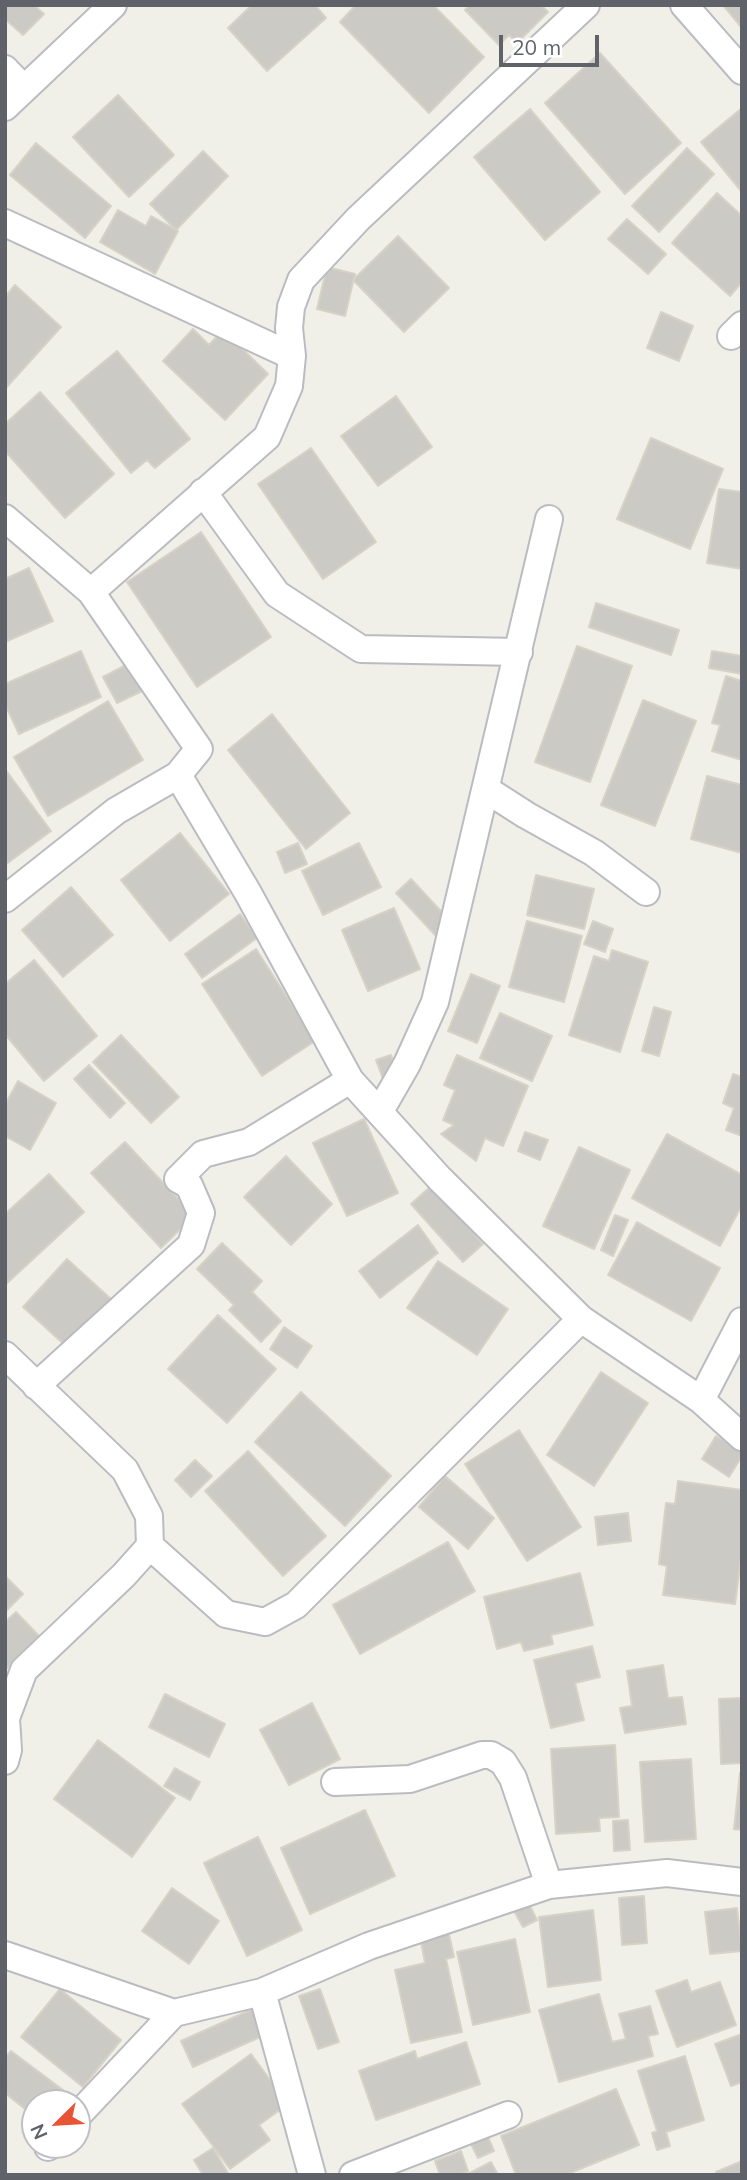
<!DOCTYPE html>
<html>
<head>
<meta charset="utf-8">
<style>
	body { margin:0 }
	#map { position:relative; width:747px; height:2180px; overflow:hidden; background:#f1f0e8; font-family:Mulish,sans-serif }
	canvas { display:block }
	.frame { position:absolute; inset:0; border:7px solid #5f6268; pointer-events:none }
	.north { position:absolute; left:21px; top:2089px; width:70px; height:70px; box-sizing:border-box; background:#fff; border:2px solid #bfc0c3; border-radius:50%; rotate:246deg; font-size:19px; font-weight:700; line-height:28px; text-align:center; color:#5f6268 }
	.north::after { content:''; display:block; margin:auto; width:24px; height:32px; background:#e85436; clip-path:polygon(50% 0,100% 100%,50% 72%,0 100%) }
	.scale { position:absolute; left:499px; top:35px; width:100px; height:32px; box-sizing:border-box; border:4px solid #5f6268; border-top:0; padding-left:9px; font-size:21px; line-height:24px; white-space:nowrap; color:#5f6268; -webkit-text-stroke:5px #fff; paint-order:stroke }
</style>
</head>
<body>
<div id="map">
<canvas width="747" height="2180"></canvas>
<div class="frame"></div>
<div class="north">N</div>
<div class="scale">20 m</div>
</div>
<script>
const g = document.querySelector('canvas').getContext('2d');
g.lineJoin = 'round';
function paint(path, color) {
  g.fillStyle = color;
  g.fill(path, 'evenodd');
}
function toPath(rows) {
  const path = new Path2D();
  for (const r of rows) {
    path.moveTo(r[0], r[1]);
    for (let i = 2; i < r.length; i += 2) path.lineTo(r[i], r[i + 1]);
  }
  return path;
}
function stroke(path, color, width, dash) {
  g.strokeStyle = color;
  g.lineWidth = width;
  g.lineCap = dash ? 'butt' : 'round';
  g.setLineDash(dash || []);
  g.stroke(path);
}
const building = toPath([
	[5,5,34,5,44,14,23,35,5,19,5,5],
	[252,5,315,5,326,18,267,71,228,28,252,5],
	[356,5,433,5,484,57,429,113,340,22,356,5],
	[470,5,541,5,548,12,517,43,509,35,499,45,465,10,470,5],
	[723,5,742,5,742,28,723,5],
	[600,53,681,143,625,194,545,103,600,53],
	[118,95,174,155,129,197,73,137,118,95],
	[742,108,742,192,701,142,742,108],
	[530,109,600,192,545,240,474,157,530,109],
	[36,143,111,206,85,238,10,175,36,143],
	[687,148,714,174,659,232,632,206,687,148],
	[203,151,228,176,176,230,150,204,203,151],
	[717,193,742,216,742,282,730,296,672,243,717,193],
	[118,210,146,226,151,216,178,231,155,274,100,242,118,210],
	[627,219,666,254,648,274,608,239,627,219],
	[398,236,449,288,404,332,353,280,398,236],
	[327,267,355,274,345,316,317,309,327,267],
	[15,285,61,327,5,389,5,297,15,285],
	[661,312,693,326,679,361,647,348,661,312],
	[193,329,209,345,223,330,268,374,225,420,163,361,193,329],
	[117,351,190,439,155,468,147,460,131,473,66,393,117,351],
	[40,392,114,474,65,518,5,451,5,424,40,392],
	[396,396,432,447,378,486,341,436,396,396],
	[651,438,723,469,690,549,617,519,651,438],
	[311,448,376,542,323,579,258,484,311,448],
	[719,489,742,492,742,569,707,563,719,489],
	[201,532,271,637,197,687,127,582,201,532],
	[29,568,53,621,5,642,5,579,29,568],
	[596,603,679,630,671,655,589,627,596,603],
	[577,646,632,666,590,782,535,762,577,646],
	[81,651,101,697,19,734,5,704,5,684,81,651],
	[712,651,742,656,742,674,709,668,712,651],
	[128,664,142,691,117,703,103,677,128,664],
	[726,676,742,681,742,760,712,751,720,725,712,723,726,676],
	[643,700,696,721,655,826,601,805,643,700],
	[108,701,143,760,48,816,14,757,108,701],
	[272,714,350,813,306,849,228,750,272,714],
	[5,769,51,831,5,865,5,769],
	[707,776,742,785,742,853,691,839,707,776],
	[180,833,229,894,170,941,121,880,180,833],
	[298,843,307,864,285,873,277,852,298,843],
	[359,843,381,887,323,915,302,871,359,843],
	[536,875,594,889,584,929,527,915,536,875],
	[411,879,451,922,436,936,396,893,411,879],
	[71,887,113,935,63,977,22,930,71,887],
	[394,908,420,969,368,991,342,930,394,908],
	[240,914,257,938,202,978,185,954,240,914],
	[527,921,582,936,564,1002,509,987,527,921],
	[593,921,613,929,605,952,584,944,593,921],
	[256,949,315,1041,262,1076,202,984,256,949],
	[612,950,648,962,620,1052,569,1035,594,956,609,961,612,950],
	[34,960,97,1036,44,1081,5,1034,5,984,34,960],
	[471,974,500,986,477,1043,448,1031,471,974],
	[654,1007,671,1012,659,1056,642,1051,654,1007],
	[500,1013,552,1036,532,1081,480,1058,500,1013],
	[121,1035,179,1097,151,1123,93,1062,121,1035],
	[391,1055,398,1074,383,1079,376,1060,391,1055],
	[457,1055,528,1086,503,1146,485,1138,476,1161,441,1134,454,1125,443,1120,455,1090,444,1085,457,1055],
	[89,1065,125,1103,110,1118,74,1079,89,1065],
	[733,1074,742,1077,742,1136,726,1130,734,1108,723,1103,733,1074],
	[18,1081,56,1103,30,1150,5,1136,5,1105,18,1081],
	[364,1119,398,1193,347,1216,313,1143,364,1119],
	[525,1132,548,1140,540,1160,518,1151,525,1132],
	[667,1134,742,1175,742,1205,720,1246,632,1198,667,1134],
	[125,1142,194,1216,161,1248,91,1173,125,1142],
	[579,1147,630,1170,594,1249,543,1226,579,1147],
	[286,1156,332,1204,291,1245,244,1197,286,1156],
	[49,1174,84,1212,5,1285,5,1214,49,1174],
	[431,1186,483,1244,463,1262,411,1204,431,1186],
	[615,1215,628,1220,613,1256,601,1250,615,1215],
	[637,1222,720,1268,691,1321,608,1275,637,1222],
	[418,1225,438,1253,380,1298,359,1271,418,1225],
	[222,1243,262,1281,252,1292,281,1321,261,1342,229,1310,234,1305,197,1269,222,1243],
	[67,1259,111,1299,67,1347,23,1307,67,1259],
	[438,1261,508,1309,477,1355,407,1308,438,1261],
	[218,1315,276,1369,227,1423,168,1369,218,1315],
	[284,1327,312,1346,297,1368,270,1349,284,1327],
	[601,1372,648,1403,594,1486,547,1455,601,1372],
	[301,1392,391,1476,345,1526,255,1442,301,1392],
	[519,1430,581,1527,527,1561,465,1464,519,1430],
	[716,1436,742,1452,742,1456,729,1477,702,1459,716,1436],
	[248,1451,326,1536,283,1576,205,1491,248,1451],
	[195,1460,212,1476,191,1497,175,1480,195,1460],
	[445,1476,494,1518,468,1549,419,1507,445,1476],
	[678,1481,742,1490,742,1551,735,1604,663,1595,667,1566,659,1564,666,1503,675,1504,678,1481],
	[628,1513,631,1541,598,1545,595,1517,628,1513],
	[448,1542,475,1591,360,1654,333,1605,448,1542],
	[580,1573,593,1625,551,1635,553,1644,524,1651,521,1642,497,1649,484,1597,580,1573],
	[5,1576,23,1594,5,1612,5,1576],
	[16,1612,40,1637,5,1670,5,1622,16,1612],
	[592,1646,600,1677,575,1683,584,1720,551,1728,534,1660,592,1646],
	[663,1665,668,1698,682,1697,686,1724,625,1733,620,1708,632,1706,627,1671,663,1665],
	[165,1694,225,1724,209,1757,149,1727,165,1694],
	[742,1698,742,1763,721,1764,719,1699,742,1698],
	[312,1703,340,1759,289,1785,260,1730,312,1703],
	[98,1740,175,1798,132,1857,54,1799,98,1740],
	[615,1745,619,1817,599,1818,600,1831,556,1834,551,1749,615,1745],
	[691,1759,696,1839,645,1842,640,1762,691,1759],
	[175,1768,200,1782,190,1800,164,1786,175,1768],
	[740,1773,742,1774,742,1830,734,1829,740,1773],
	[365,1810,395,1876,310,1914,281,1848,365,1810],
	[628,1820,630,1850,614,1851,613,1821,628,1820],
	[258,1837,302,1930,247,1956,204,1863,258,1837],
	[172,1888,219,1921,189,1964,142,1931,172,1888],
	[644,1896,647,1943,622,1945,619,1898,644,1896],
	[529,1904,537,1920,523,1927,514,1911,529,1904],
	[737,1908,742,1951,710,1954,705,1912,737,1908],
	[593,1910,601,1980,548,1987,539,1917,593,1910],
	[448,1930,454,1957,446,1959,462,2032,411,2043,395,1970,425,1963,420,1936,448,1930],
	[515,1939,530,2012,473,2025,457,1952,515,1939],
	[687,1980,691,1992,720,1982,736,2025,677,2047,656,1991,687,1980],
	[60,1989,121,2040,83,2087,21,2037,60,1989],
	[320,1989,339,2042,318,2049,299,1996,320,1989],
	[599,1994,612,2042,626,2039,619,2014,650,2006,658,2034,648,2036,653,2056,559,2082,539,2010,599,1994],
	[257,2007,269,2033,193,2067,181,2041,257,2007],
	[742,2034,742,2082,731,2086,715,2044,742,2034],
	[466,2042,480,2084,376,2120,359,2071,415,2051,417,2059,466,2042],
	[11,2051,63,2090,53,2103,35,2103,35,2117,5,2093,5,2058,11,2051],
	[251,2054,288,2104,259,2125,270,2140,230,2169,182,2104,251,2054],
	[685,2056,704,2120,666,2132,670,2146,657,2150,652,2133,657,2131,638,2071,685,2056],
	[616,2089,639,2145,565,2175,516,2175,501,2136,616,2089],
	[488,2137,494,2151,478,2158,471,2144,488,2137],
	[213,2148,229,2175,203,2175,194,2160,213,2148],
	[461,2151,468,2171,459,2175,440,2175,435,2161,461,2151],
	[742,2161,742,2175,718,2175,716,2172,742,2161],
	[491,2162,498,2175,466,2175,491,2162]
]);
paint(building, '#cccac5');
stroke(building, '#d6d2c6', 2);
const minor = toPath([
	[684,5,742,71],
	[5,69,24,89],
	[5,107,113,5],
	[5,223,292,356],
	[731,336,742,325],
	[203,492,277,594,361,649,519,652],
	[5,518,91,592,199,749,178,775,248,893,350,1080,440,1179,581,1319,701,1400,742,1437],
	[91,592,267,437,289,386,292,356,289,328,291,307,301,280,358,219,586,5],
	[487,790,526,815,594,853,646,892],
	[5,899,116,811,178,775],
	[380,1111,407,1064,435,1002,549,519],
	[5,1355,125,1470,149,1516,150,1546,124,1575,24,1670,6,1718,8,1750,5,1761],
	[36,1386,191,1245,201,1213,189,1185,178,1179,203,1154,249,1142,350,1080],
	[701,1400,742,1321],
	[150,1546,226,1614,265,1622,296,1605,581,1319],
	[335,1782,410,1779,482,1755,491,1755,503,1762,513,1778,549,1885],
	[5,1955,174,2013,262,1992,369,1946,549,1885,667,1873,742,1882],
	[262,1992,312,2175],
	[77,2116,174,2013],
	[48,2147,50,2145],
	[353,2175,508,2115]
]);
stroke(minor, '#babcc1', 30);
stroke(minor, '#fff', 26);
</script>
</body>
</html>
